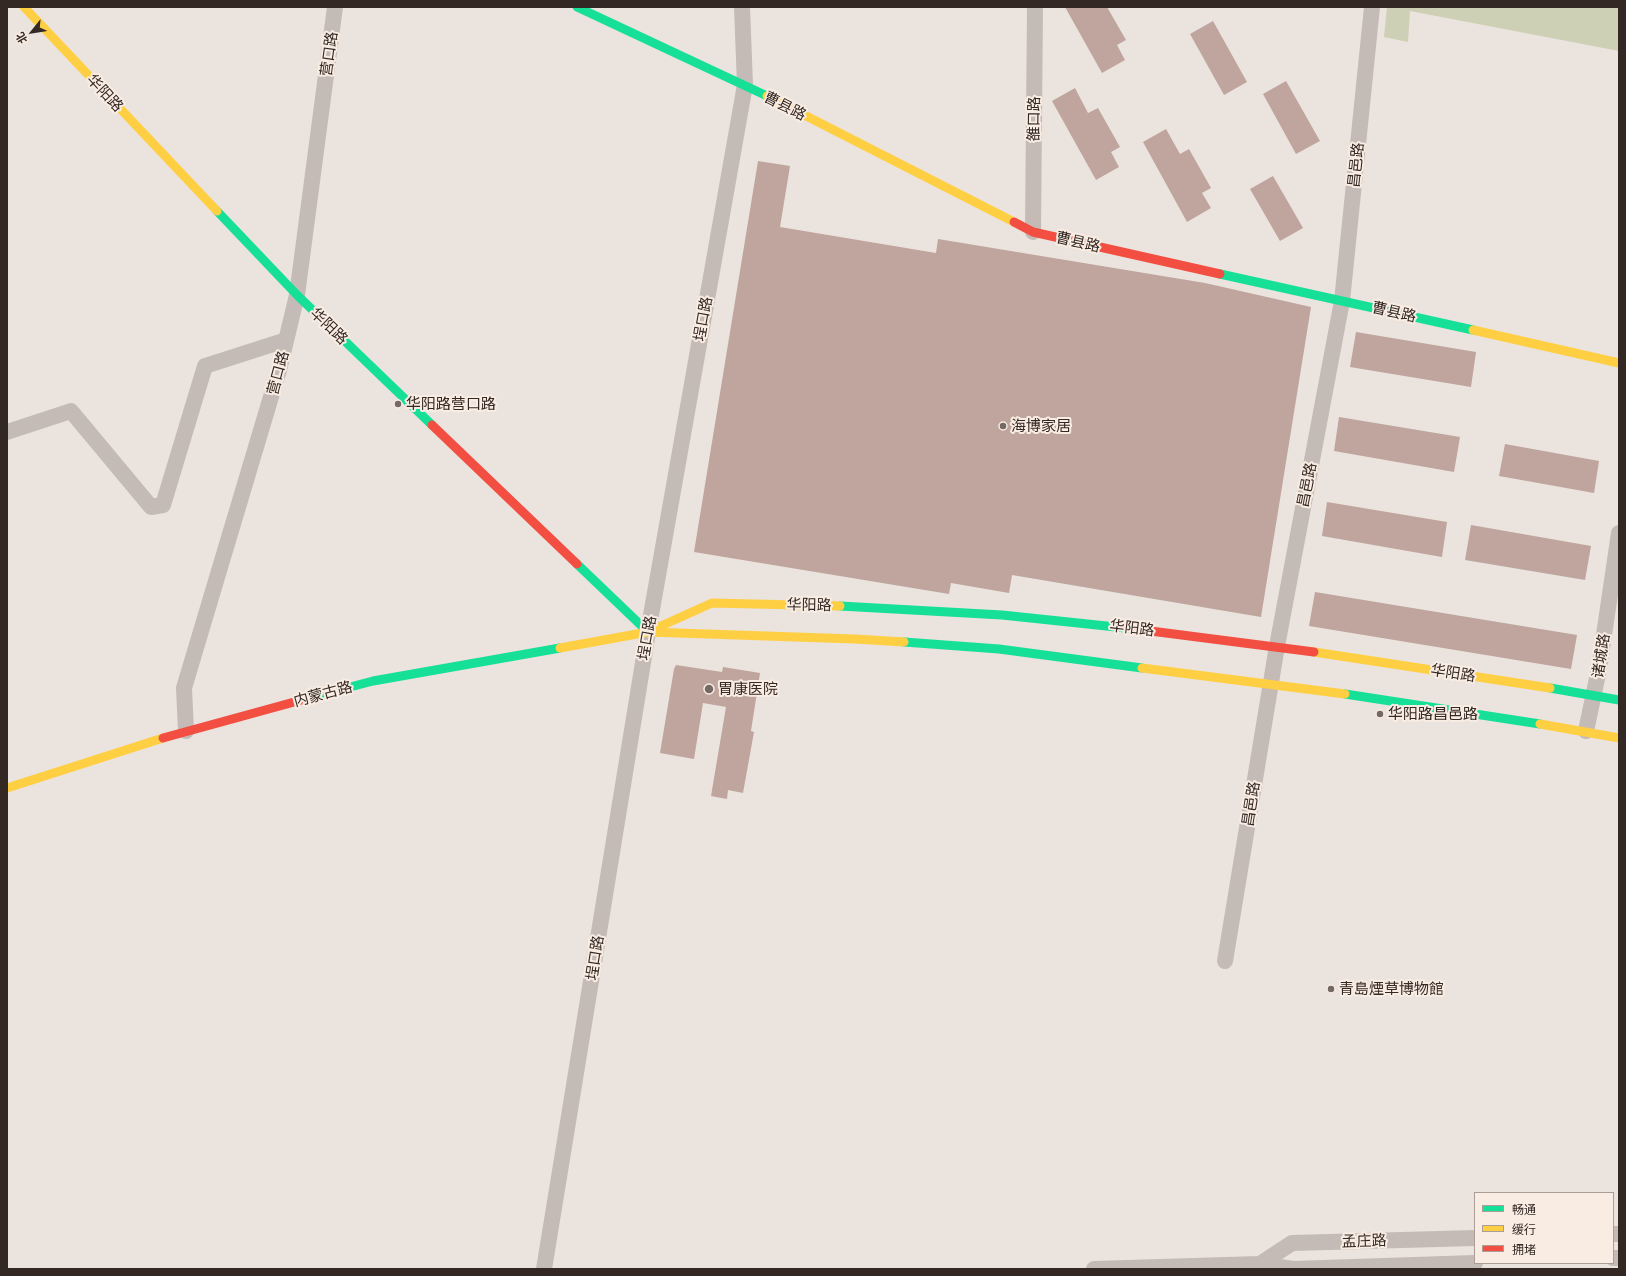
<!DOCTYPE html>
<html>
<head>
<meta charset="utf-8">
<style>
	body { margin:0 }
	#map { position:relative; width:1626px; height:1276px; overflow:hidden; background:#ebe3dd; font-family:Commissioner,"Noto Sans SC",sans-serif }
	canvas { display:block }
	.frame { position:absolute; inset:0; border:8px solid #342825; pointer-events:none }
	.legend { position:absolute; left:1474px; top:1192px; width:140px; height:72px; box-sizing:border-box; background:#f9ede3; border:1px solid #aa9e97; margin:0; padding:5px 7px; list-style:none; font-size:12px; color:#342825 }
	.legend li { display:flex; align-items:center; gap:8px; height:20px }
	.legend b { width:20px; border:1px solid #aa9e97 }
	.north { position:absolute; left:12px; top:12px; width:40px; height:40px; -webkit-text-stroke:3px #f9ede3; paint-order:stroke; rotate:240deg; font-size:11px; font-weight:700; line-height:16px; text-align:center; color:#342825 }
	.north::after { content:''; display:block; margin:auto; width:14px; height:18px; background:#342825; clip-path:polygon(50% 0,100% 100%,50% 72%,0 100%) }
</style>
</head>
<body>
<div id="map">
<canvas width="1626" height="1276"></canvas>
<div class="frame"></div>
<ul class="legend">
<li><b style="height:5px;background:#16e098"></b>畅通</li>
<li><b style="height:5px;background:#ffcf43"></b>缓行</li>
<li><b style="height:5px;background:#f24e42"></b>拥堵</li>
</ul>
<div class="north">北</div>
</div>
<script>
const g = document.querySelector('canvas').getContext('2d');
g.lineJoin = 'round';
function paint(path, color) {
  g.fillStyle = color;
  g.fill(path, 'evenodd');
}
function toPath(rows) {
  const path = new Path2D();
  for (const r of rows) {
    path.moveTo(r[0], r[1]);
    for (let i = 2; i < r.length; i += 2) path.lineTo(r[i], r[i + 1]);
  }
  return path;
}
function stroke(path, color, width, dash) {
  g.strokeStyle = color;
  g.lineWidth = width;
  g.lineCap = dash ? 'butt' : 'round';
  g.setLineDash(dash || []);
  g.stroke(path);
}
function label(font, color, halo, rows, align = 'center') {
  g.font = font + ' Commissioner,"Noto Sans SC",sans-serif';
  g.lineWidth = 4;
  g.setLineDash([]);
  g.textBaseline = 'middle';
  g.strokeStyle = halo;
  g.fillStyle = color;
  for (const [text, x, y, turn = 0] of rows) {
    g.save();
    g.translate(x, y);
    g.rotate((+turn || 0) * Math.PI / 180);
    g.textAlign = isNaN(turn) ? turn : align;
    if (halo) g.strokeText(text, 0, 0);
    g.fillText(text, 0, 0);
    g.restore();
  }
}
paint(toPath([
	[1387,7,1619,7,1619,51,1410,11,1408,42,1384,37]
]), '#ced0b6');
paint(toPath([
	[1065,7,1107,7,1126,40,1117,45,1125,60,1102,73],
	[1213,21,1247,82,1224,95,1190,34],
	[1286,81,1320,141,1296,154,1263,94],
	[1075,88,1088,113,1098,108,1120,147,1111,152,1119,167,1096,180,1052,101],
	[1166,129,1180,154,1189,149,1211,188,1202,193,1211,208,1187,222,1143,142],
	[758,161,790,166,780,227,936,253,938,239,1205,283,1311,307,1261,617,1012,575,1009,593,951,583,949,594,694,552],
	[1273,176,1303,228,1280,241,1250,189],
	[1356,332,1476,352,1471,387,1350,367],
	[1339,417,1460,437,1454,472,1334,451],
	[1505,444,1599,461,1594,493,1499,476],
	[1327,502,1447,522,1442,557,1322,536],
	[1471,525,1591,546,1585,580,1465,560],
	[1315,592,1577,635,1571,669,1309,626],
	[676,665,722,672,723,667,760,673,751,731,754,732,743,793,728,790,727,799,711,796,726,707,703,703,694,759,660,753,674,669]
]), '#bfa59e');
stroke(toPath([
	[1033,232,1035,7],
	[7,432,71,411,151,507,163,505,205,366,286,340],
	[186,731,184,688,279,370,297,295,335,7],
	[1586,731,1599,669,1619,533],
	[1225,961,1277,646,1342,301,1372,7],
	[1613,1234,1619,1234],
	[1613,1258,1619,1258],
	[1260,1264,1292,1243,1475,1238],
	[544,1269,648,632,745,85,742,7],
	[1094,1269,1260,1264,1293,1269,1475,1263]
]), '#c4bbb6', 16);
stroke(toPath([
	[577,7,767,96],
	[217,211,297,295,432,425],
	[1220,274,1473,330],
	[577,564,648,632],
	[840,606,1002,615,1135,629],
	[904,642,999,649,1142,668],
	[1550,688,1619,700],
	[1345,694,1540,724],
	[316,696,373,681,560,648]
]), '#16e098', 9);
stroke(toPath([
	[24,7,217,211],
	[767,96,1014,222],
	[1473,330,1619,363],
	[652,630,712,603,840,606],
	[560,648,648,632,855,639,904,642],
	[1314,652,1550,688],
	[1142,668,1345,694],
	[1540,724,1619,738],
	[7,788,163,738]
]), '#ffcf43', 9);
stroke(toPath([
	[1014,222,1033,232,1220,274],
	[432,425,577,564],
	[1135,629,1314,652],
	[163,738,316,696]
]), '#f24e42', 9);
for (const [x, y, r, color] of [
	[398,404,4,"#746965"],
	[1003,426,4,"#746965"],
	[709,689,5,"#746965"],
	[1380,714,4,"#746965"],
	[1331,989,4,"#746965"]
]) {
  const dot = new Path2D();
  dot.arc(x, y, r, 0, 2 * Math.PI);
  g.fillStyle = color;
  g.fill(dot);
  stroke(dot, '#f9ede3', 1.5);
}
label('15px', '#342825', '#f9ede3', [
	["营口路",329,54,-82],
	["华阳路",105,93,47],
	["曹县路",785,106,27],
	["雒口路",1034,119,-89],
	["昌邑路",1356,165,-84],
	["曹县路",1078,242,13],
	["曹县路",1394,312,13],
	["埕口路",703,319,-80],
	["华阳路",329,326,44],
	["营口路",278,373,-75],
	["昌邑路",1307,485,-79],
	["华阳路",809,605,1],
	["华阳路",1132,628,7],
	["埕口路",647,638,-80],
	["诸城路",1601,656,-81],
	["华阳路",1453,673,9],
	["内蒙古路",323,694,-15],
	["昌邑路",1251,804,-81],
	["埕口路",595,958,-81],
	["孟庄路",1364,1241,-2]
]);
label('15px', '#342825', '#f9ede3', [
	["华阳路营口路",406,404],
	["海博家居",1011,426],
	["胃康医院",718,689],
	["华阳路昌邑路",1388,714],
	["青島煙草博物館",1339,989]
], 'left');
</script>
</body>
</html>
